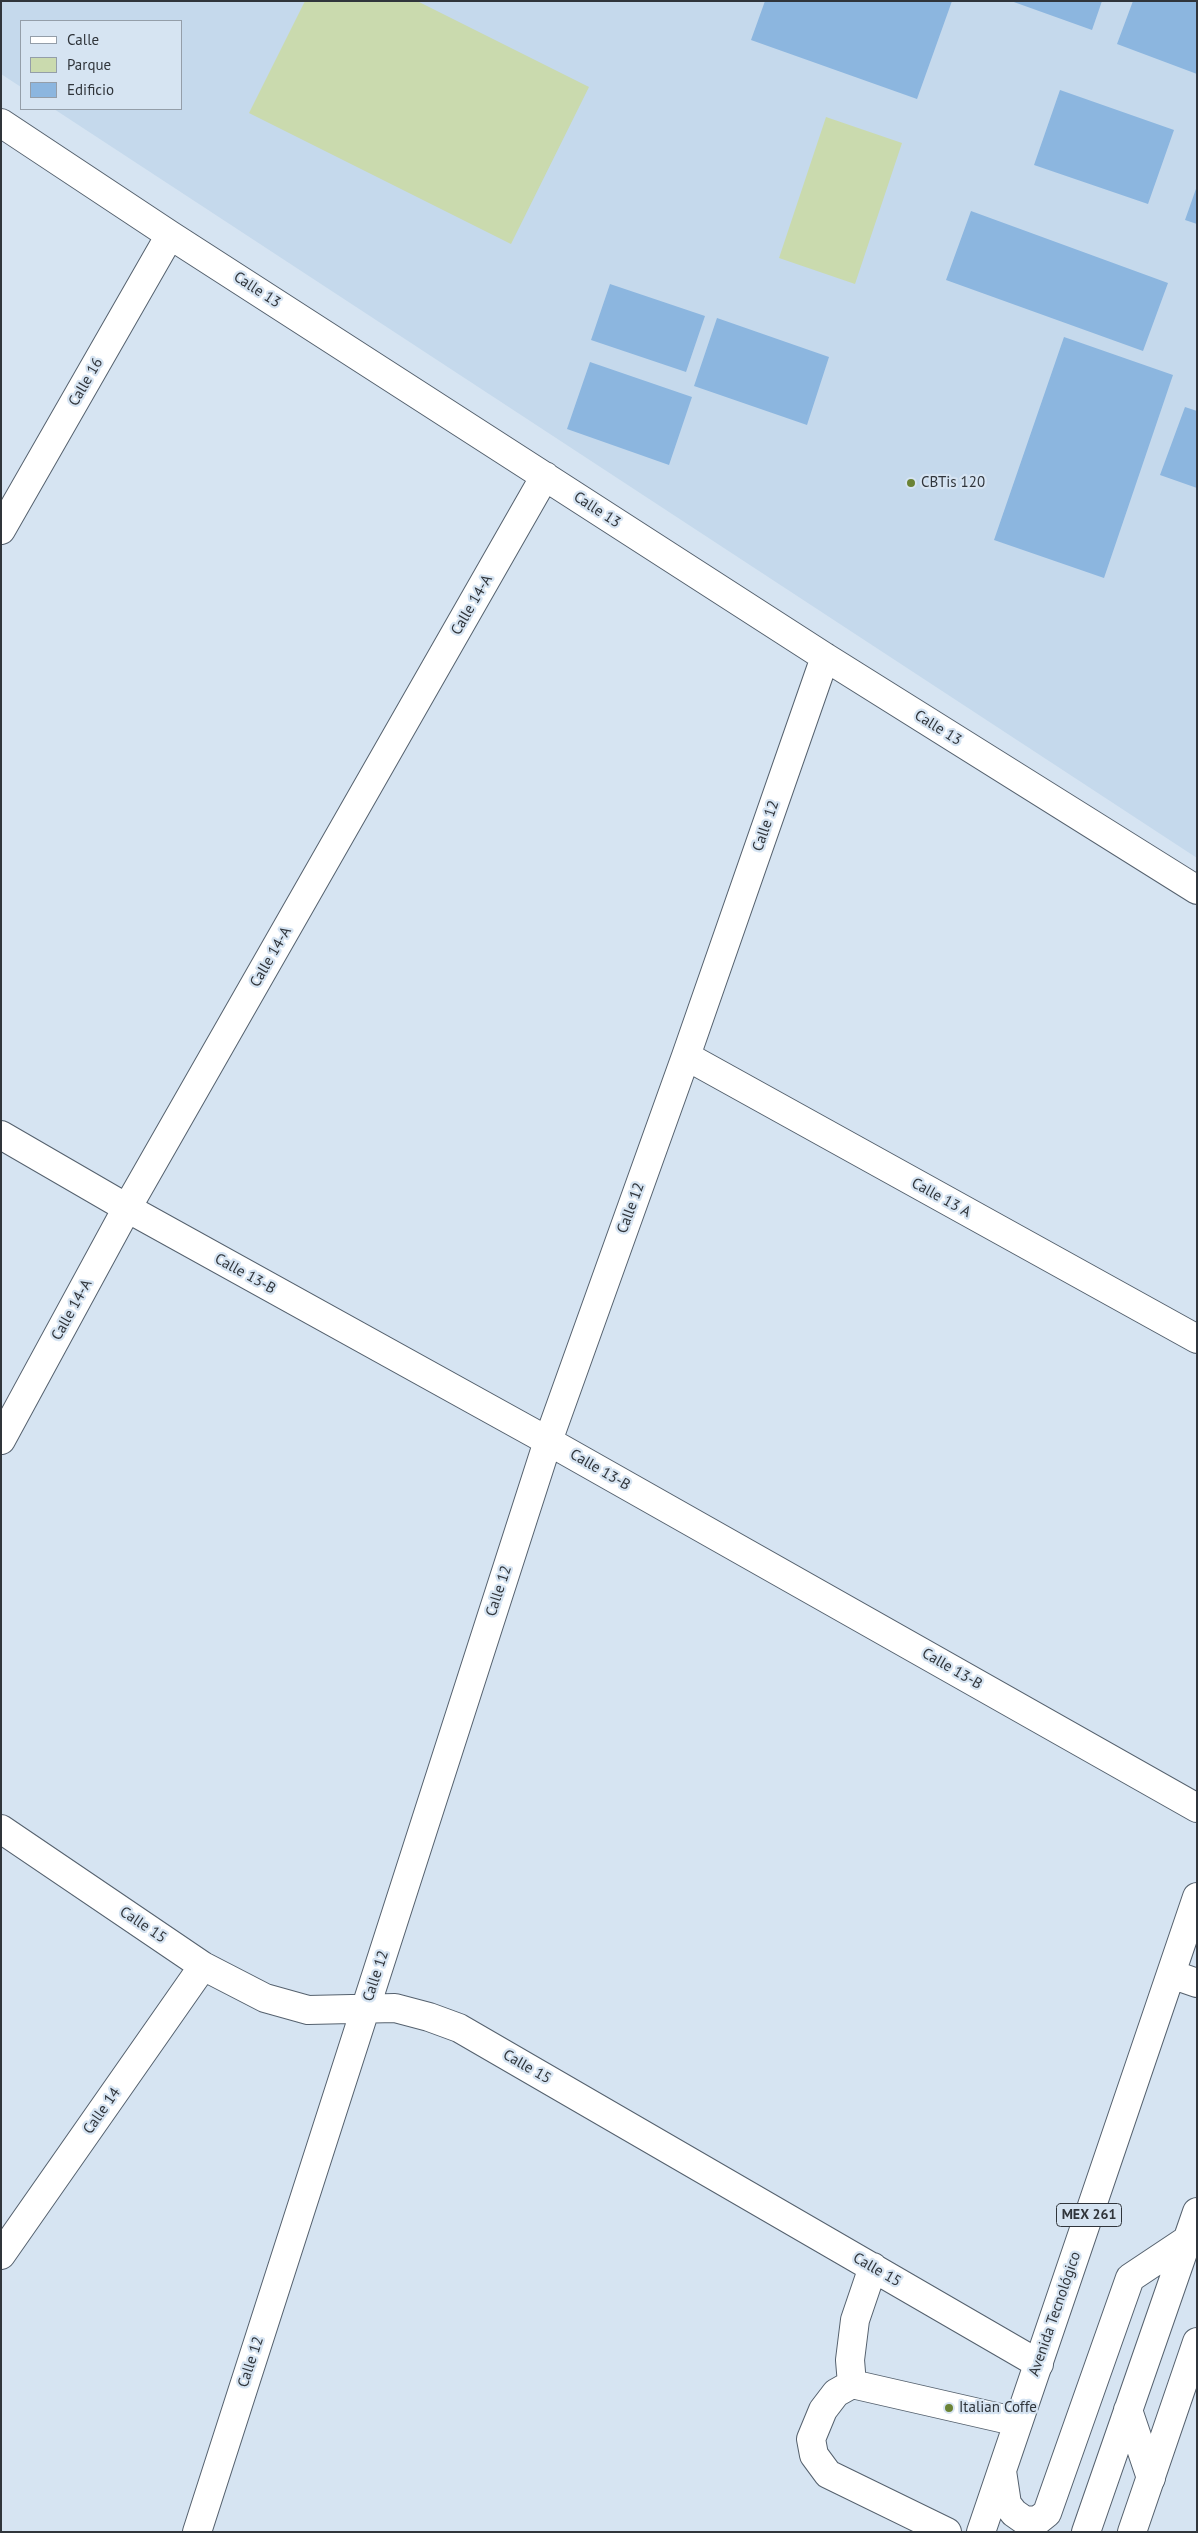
<!DOCTYPE html>
<html>
<head>
<meta charset="utf-8">
<style>
	body { margin:0 }
	#map { position:relative; width:1198px; height:2533px; overflow:hidden; background:#d6e4f2; font-family:"PT Sans",sans-serif }
	canvas { display:block }
	.frame { position:absolute; inset:0; border:2px solid #30353b; pointer-events:none }
	.legend { position:absolute; left:20px; top:20px; width:162px; height:90px; box-sizing:border-box; background:#d6e4f2; border:1px solid #949ea9; margin:0; padding:6px 9px; list-style:none; font-size:15px; color:#30353b }
	.legend li { display:flex; align-items:center; gap:10px; height:25px }
	.legend b { width:25px; border:1px solid #949ea9 }
</style>
</head>
<body>
<div id="map">
<canvas width="1198" height="2533"></canvas>
<div class="frame"></div>
<ul class="legend">
<li><b style="height:6px;background:#fff"></b>Calle</li>
<li><b style="height:14px;background:#cadaae"></b>Parque</li>
<li><b style="height:14px;background:#8cb6df"></b>Edificio</li>
</ul>
</div>
<script>
const g = document.querySelector('canvas').getContext('2d');
g.lineJoin = 'round';
function paint(path, color) {
  g.fillStyle = color;
  g.fill(path, 'evenodd');
}
function toPath(rows) {
  const path = new Path2D();
  for (const r of rows) {
    path.moveTo(r[0], r[1]);
    for (let i = 2; i < r.length; i += 2) path.lineTo(r[i], r[i + 1]);
  }
  return path;
}
function stroke(path, color, width, dash) {
  g.strokeStyle = color;
  g.lineWidth = width;
  g.lineCap = dash ? 'butt' : 'round';
  g.setLineDash(dash || []);
  g.stroke(path);
}
function label(font, color, halo, rows, align = 'center') {
  g.font = font + ' "PT Sans",sans-serif';
  g.lineWidth = 4.5;
  g.setLineDash([]);
  g.textBaseline = 'middle';
  g.strokeStyle = halo;
  g.fillStyle = color;
  for (const [text, x, y, turn = 0] of rows) {
    g.save();
    g.translate(x, y);
    g.rotate((+turn || 0) * Math.PI / 180);
    g.textAlign = isNaN(turn) ? turn : align;
    if (halo) g.strokeText(text, 0, 0);
    g.fillText(text, 0, 0);
    g.restore();
  }
}
paint(toPath([
	[1,1,1197,1,1197,858,54,109,181,109,181,21,21,21,21,87,1,74]
]), '#c5d9ec');
paint(toPath([
	[305,1,417,1,589,87,511,244,249,113],
	[826,117,902,143,855,284,779,258]
]), '#cadaae');
paint(toPath([
	[765,1,952,1,917,99,751,40],
	[1011,1,1102,1,1092,30],
	[1133,1,1197,1,1197,74,1117,44],
	[1060,90,1174,130,1148,204,1034,165],
	[1197,186,1197,224,1185,220],
	[971,211,1168,283,1143,351,946,280],
	[610,284,705,316,686,372,591,340],
	[717,318,829,357,807,425,694,386],
	[1064,337,1173,375,1104,578,994,540],
	[590,362,692,397,669,465,567,429],
	[1185,407,1197,411,1197,488,1160,475]
]), '#8cb6df');
const minor = toPath([
	[1,123,170,235,825,657,1197,890],
	[1,530,170,235],
	[686,1056,1197,1339],
	[1,1135,127,1208,548,1441,1197,1808],
	[1,1440,127,1208,545,476],
	[1,1829,203,1966,265,1998,308,2010,395,2008,429,2017,459,2028,1039,2364],
	[1,2255,203,1966],
	[852,2384,850,2360,855,2320,873,2267],
	[197,2532,548,1441,686,1056,825,657],
	[947,2532,828,2474,814,2455,811,2439,823,2410,836,2393,852,2384,1018,2422],
	[1132,2532,1197,2342]
]);
const major = toPath([
	[1171,1974,1197,1983],
	[1128,2410,1151,2478],
	[1002,2471,1007,2504,1014,2513,1024,2520,1037,2521,1047,2513,1130,2278,1187,2240],
	[981,2532,1197,1897],
	[1086,2532,1197,2212]
]);
stroke(minor, '#55616e', 30);
stroke(major, '#55616e', 30);
stroke(minor, '#fff', 28);
stroke(major, '#fff', 28);
for (const [x, y, r, color] of [
	[911,483,5,"#6b8335"],
	[949,2408,5,"#6b8335"]
]) {
  const dot = new Path2D();
  dot.arc(x, y, r, 0, 2 * Math.PI);
  g.fillStyle = color;
  g.fill(dot);
  stroke(dot, '#d6e4f2', 2);
}
for (const [x, y, w] of [
	[1089,2215,65]
]) {
  const box = new Path2D();
  box.roundRect(x - w / 2, y - 11.5, w, 23, 4);
  g.fillStyle = '#d6e4f2';
  g.fill(box);
  stroke(box, '#30353b', 1);
}
label('bold 14px', '#30353b', null, [
	["MEX 261",1089,2215]
]);
label('15px', '#30353b', '#d6e4f2', [
	["Calle 13",257,290,33],
	["Calle 16",86,382,-60],
	["Calle 13",597,510,33],
	["Calle 14-A",472,605,-60],
	["Calle 13",938,728,32],
	["Calle 12",766,826,-71],
	["Calle 14-A",271,957,-60],
	["Calle 13 A",941,1198,29],
	["Calle 12",631,1208,-70],
	["Calle 13-B",245,1274,29],
	["Calle 14-A",72,1310,-61],
	["Calle 13-B",600,1470,30],
	["Calle 12",499,1591,-72],
	["Calle 13-B",952,1669,30],
	["Calle 15",143,1925,34],
	["Calle 12",376,1976,-72],
	["Calle 15",527,2067,30],
	["Calle 14",102,2111,-55],
	["Calle 15",877,2270,30],
	["Avenida Tecnológico",1055,2314,-71],
	["Calle 12",251,2362,-72]
]);
label('15px', '#30353b', '#d6e4f2', [
	["CBTis 120",921,483],
	["Italian Coffe",959,2408]
], 'left');
</script>
</body>
</html>
